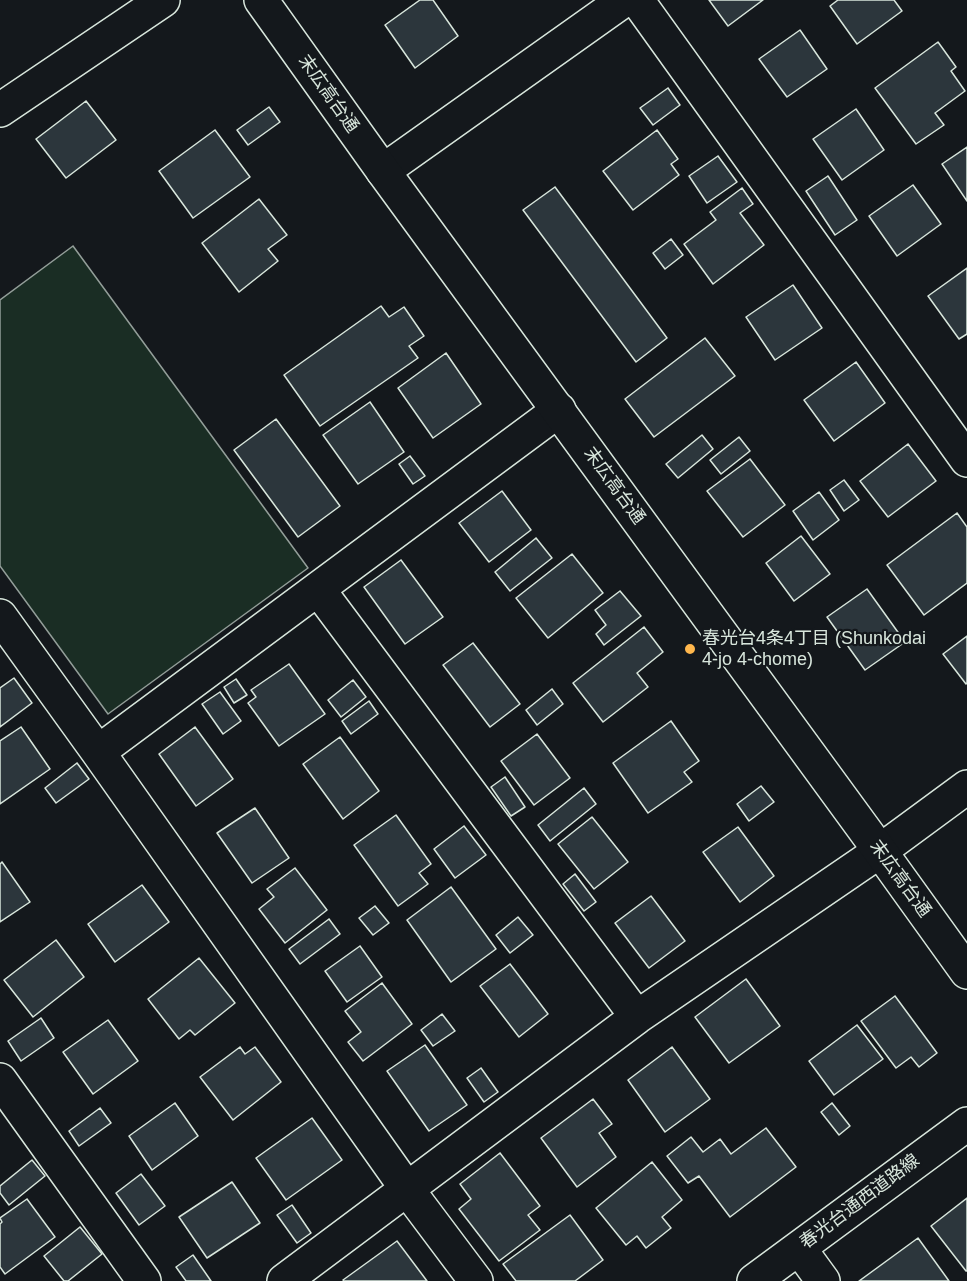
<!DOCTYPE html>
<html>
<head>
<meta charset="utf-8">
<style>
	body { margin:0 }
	canvas { display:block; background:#14181c }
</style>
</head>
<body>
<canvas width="967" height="1281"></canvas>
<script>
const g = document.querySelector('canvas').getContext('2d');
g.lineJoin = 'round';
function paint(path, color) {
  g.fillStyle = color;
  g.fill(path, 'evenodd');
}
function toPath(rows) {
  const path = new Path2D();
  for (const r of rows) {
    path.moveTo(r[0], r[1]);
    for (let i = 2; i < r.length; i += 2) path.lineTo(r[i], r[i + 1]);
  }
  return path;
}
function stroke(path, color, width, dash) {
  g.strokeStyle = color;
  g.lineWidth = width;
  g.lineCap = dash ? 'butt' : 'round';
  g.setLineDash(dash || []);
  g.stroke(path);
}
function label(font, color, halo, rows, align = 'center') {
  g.font = font + ' Arial,"Noto Sans JP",sans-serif';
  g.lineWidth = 4.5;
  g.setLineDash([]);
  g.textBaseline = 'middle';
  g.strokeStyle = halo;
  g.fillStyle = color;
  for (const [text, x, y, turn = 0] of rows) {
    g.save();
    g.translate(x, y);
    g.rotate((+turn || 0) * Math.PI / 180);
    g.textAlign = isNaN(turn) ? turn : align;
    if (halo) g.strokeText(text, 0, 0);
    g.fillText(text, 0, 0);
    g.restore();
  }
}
const green = toPath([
	[73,246,308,568,108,714,0,566,0,300,73,246]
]);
paint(green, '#1a2d24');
stroke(green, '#939e99', 1.5);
const building = toPath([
	[420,0,433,0,458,36,415,68,385,25,420,0],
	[709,0,763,0,728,26,709,0],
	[838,0,894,0,902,11,857,44,830,6,838,0],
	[800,30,827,69,787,97,759,59,800,30],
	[938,42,956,67,951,71,965,91,935,113,944,125,916,144,875,88,938,42],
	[668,88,680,105,653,125,640,108,668,88],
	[86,101,116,140,66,178,36,139,86,101],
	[269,107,280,122,248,145,237,130,269,107],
	[856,109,884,150,842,180,813,139,856,109],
	[215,130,250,177,193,218,159,171,215,130],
	[657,130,678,159,671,164,679,175,633,210,603,171,657,130],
	[967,147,967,201,942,164,967,147],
	[718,156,737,182,707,203,689,176,718,156],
	[828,176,857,220,835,235,806,191,828,176],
	[913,185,941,224,897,256,869,216,913,185],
	[555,187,667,338,636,362,523,210,555,187],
	[742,188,753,204,740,213,764,245,713,284,684,244,716,220,710,212,742,188],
	[259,199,287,235,268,249,278,261,239,292,202,243,259,199],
	[671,239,683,255,665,269,653,253,671,239],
	[967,268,967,334,959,339,928,296,967,268],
	[793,285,822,328,775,360,746,317,793,285],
	[381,306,389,317,404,307,424,336,409,346,418,358,320,426,284,375,381,306],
	[705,338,735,376,654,437,625,399,705,338],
	[446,353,481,404,433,438,398,388,446,353],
	[856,362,885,403,834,441,804,400,856,362],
	[370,402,404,452,358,484,323,435,370,402],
	[276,419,340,506,298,537,234,450,276,419],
	[702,435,713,449,678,478,666,464,702,435],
	[739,437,750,451,721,474,710,460,739,437],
	[908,444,936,481,888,517,860,481,908,444],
	[410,456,425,476,413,484,399,464,410,456],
	[750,459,785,505,743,537,707,491,750,459],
	[844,480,859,500,844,511,830,490,844,480],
	[502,491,531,530,489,562,459,523,502,491],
	[819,492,839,520,813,540,793,511,819,492],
	[957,513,967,527,967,583,924,615,887,565,957,513],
	[801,536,830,574,794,601,766,563,801,536],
	[536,538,552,558,510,591,495,572,536,538],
	[572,554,603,593,548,638,516,598,572,554],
	[401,560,443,617,405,644,364,587,401,560],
	[867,589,905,642,865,670,827,617,867,589],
	[620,591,641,616,604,645,596,634,606,625,595,610,620,591],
	[644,627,663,652,637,673,648,687,603,722,573,683,644,627],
	[967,636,967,683,966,684,943,654,967,636],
	[473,643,520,704,490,727,443,665,473,643],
	[289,664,325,714,279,746,248,703,256,697,251,690,289,664],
	[14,678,32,703,0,727,0,688,14,678],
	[236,679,247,695,234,703,224,687,236,679],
	[353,680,366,697,341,717,328,700,353,680],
	[552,689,563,704,537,725,526,710,552,689],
	[220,692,241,721,223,734,202,704,220,692],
	[369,701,378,714,351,734,342,721,369,701],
	[671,721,699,761,684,772,692,782,648,813,613,763,671,721],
	[21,727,50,769,0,804,0,741,21,727],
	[195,727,233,779,196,806,159,754,195,727],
	[537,734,570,778,534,805,501,761,537,734],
	[340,737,379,791,343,819,303,764,340,737],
	[77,763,89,779,56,803,45,788,77,763],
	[505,777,525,807,511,816,491,787,505,777],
	[761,786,774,802,749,821,737,804,761,786],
	[584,788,596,804,550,841,538,825,584,788],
	[255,808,289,858,252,883,217,833,255,808],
	[396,815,431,864,419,873,428,884,398,906,354,845,396,815],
	[592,817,628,862,594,889,558,844,592,817],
	[464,826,486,855,455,878,434,849,464,826],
	[738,827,774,876,740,902,703,852,738,827],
	[2,862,30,902,0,922,0,864,2,862],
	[295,868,327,910,285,943,259,909,274,897,267,889,295,868],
	[575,874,596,902,584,911,563,884,575,874],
	[142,885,169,922,115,962,88,924,142,885],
	[451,887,496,949,451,982,407,920,451,887],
	[651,896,685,941,649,968,615,923,651,896],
	[375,906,389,923,373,935,359,918,375,906],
	[518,917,533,935,510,953,496,935,518,917],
	[329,919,340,934,300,964,289,949,329,919],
	[56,940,84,977,33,1017,4,980,56,940],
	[360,946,382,977,347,1002,325,971,360,946],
	[199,958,235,1003,195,1035,190,1030,179,1039,148,999,199,958],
	[510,964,548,1014,519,1037,480,986,510,964],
	[746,979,780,1026,729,1063,695,1017,746,979],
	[382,983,412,1024,363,1061,348,1042,361,1032,345,1011,382,983],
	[895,996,937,1053,919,1067,911,1057,896,1068,861,1021,895,996],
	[442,1014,455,1031,433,1046,421,1030,442,1014],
	[41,1018,54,1038,21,1061,8,1041,41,1018],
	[108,1020,138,1061,93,1094,63,1052,108,1020],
	[857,1025,883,1059,834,1095,809,1061,857,1025],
	[425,1045,467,1105,429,1131,387,1071,425,1045],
	[240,1047,245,1054,255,1047,281,1082,233,1120,200,1077,240,1047],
	[672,1047,710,1099,665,1132,628,1080,672,1047],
	[481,1068,498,1092,484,1102,467,1078,481,1068],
	[593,1099,612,1124,599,1133,616,1157,577,1187,541,1138,593,1099],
	[175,1103,198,1136,152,1170,129,1136,175,1103],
	[832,1103,850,1126,839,1135,821,1112,832,1103],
	[100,1108,111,1123,79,1146,69,1131,100,1108],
	[312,1118,342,1160,286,1200,256,1158,312,1118],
	[766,1128,796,1167,730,1217,699,1176,688,1183,667,1156,691,1137,703,1152,720,1139,731,1154,766,1128],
	[500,1153,540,1206,528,1215,540,1230,499,1261,459,1209,471,1199,460,1184,500,1153],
	[32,1160,45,1176,9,1205,0,1193,0,1186,32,1160],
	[652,1162,682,1200,662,1217,671,1228,646,1248,637,1236,626,1245,596,1208,652,1162],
	[141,1174,165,1206,139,1225,116,1193,141,1174],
	[232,1182,260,1223,207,1258,179,1217,232,1182],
	[967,1198,967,1271,966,1271,931,1226,967,1198],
	[27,1199,55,1237,5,1274,0,1267,0,1224,2,1222,0,1218,27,1199],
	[292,1205,311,1233,297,1243,277,1215,292,1205],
	[570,1215,603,1260,575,1281,516,1281,503,1264,570,1215],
	[80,1227,102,1254,68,1281,64,1281,44,1256,80,1227],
	[918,1238,949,1281,859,1281,918,1238],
	[397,1241,427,1281,344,1281,343,1280,397,1241],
	[193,1255,211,1281,186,1281,176,1267,193,1255]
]);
paint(building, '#2c363c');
stroke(building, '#d8e6dc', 1.5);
const minor = toPath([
	[637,0,967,460],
	[0,110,163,0],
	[383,171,624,0],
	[318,589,637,1017],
	[0,616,98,752,407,1189,476,1281],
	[98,752,559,410],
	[0,1080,144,1281],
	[799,1248,823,1281],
	[284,1281,637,1017,880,851,967,787],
	[754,1281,967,1124]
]);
const tertiary = toPath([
	[261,0,383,171,880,851,967,972]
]);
stroke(minor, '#d8e6dc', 36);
stroke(tertiary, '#d8e6dc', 36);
stroke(minor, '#14181c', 33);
stroke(tertiary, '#14181c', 33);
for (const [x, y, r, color] of [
	[690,649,6,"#ffb74d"]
]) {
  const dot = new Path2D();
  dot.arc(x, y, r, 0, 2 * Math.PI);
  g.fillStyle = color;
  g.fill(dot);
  stroke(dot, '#14181c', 2);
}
label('18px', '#d8e6dc', '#14181c', [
	["末広高台通",328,94,55],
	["末広高台通",614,486,54],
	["末広高台通",900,879,54],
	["春光台通西道路線",860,1202,-37]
]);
label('18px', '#d8e6dc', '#14181c', [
	["春光台4条4丁目 (Shunkodai",702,639],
	["4-jo 4-chome)",702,660]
], 'left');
</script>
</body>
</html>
